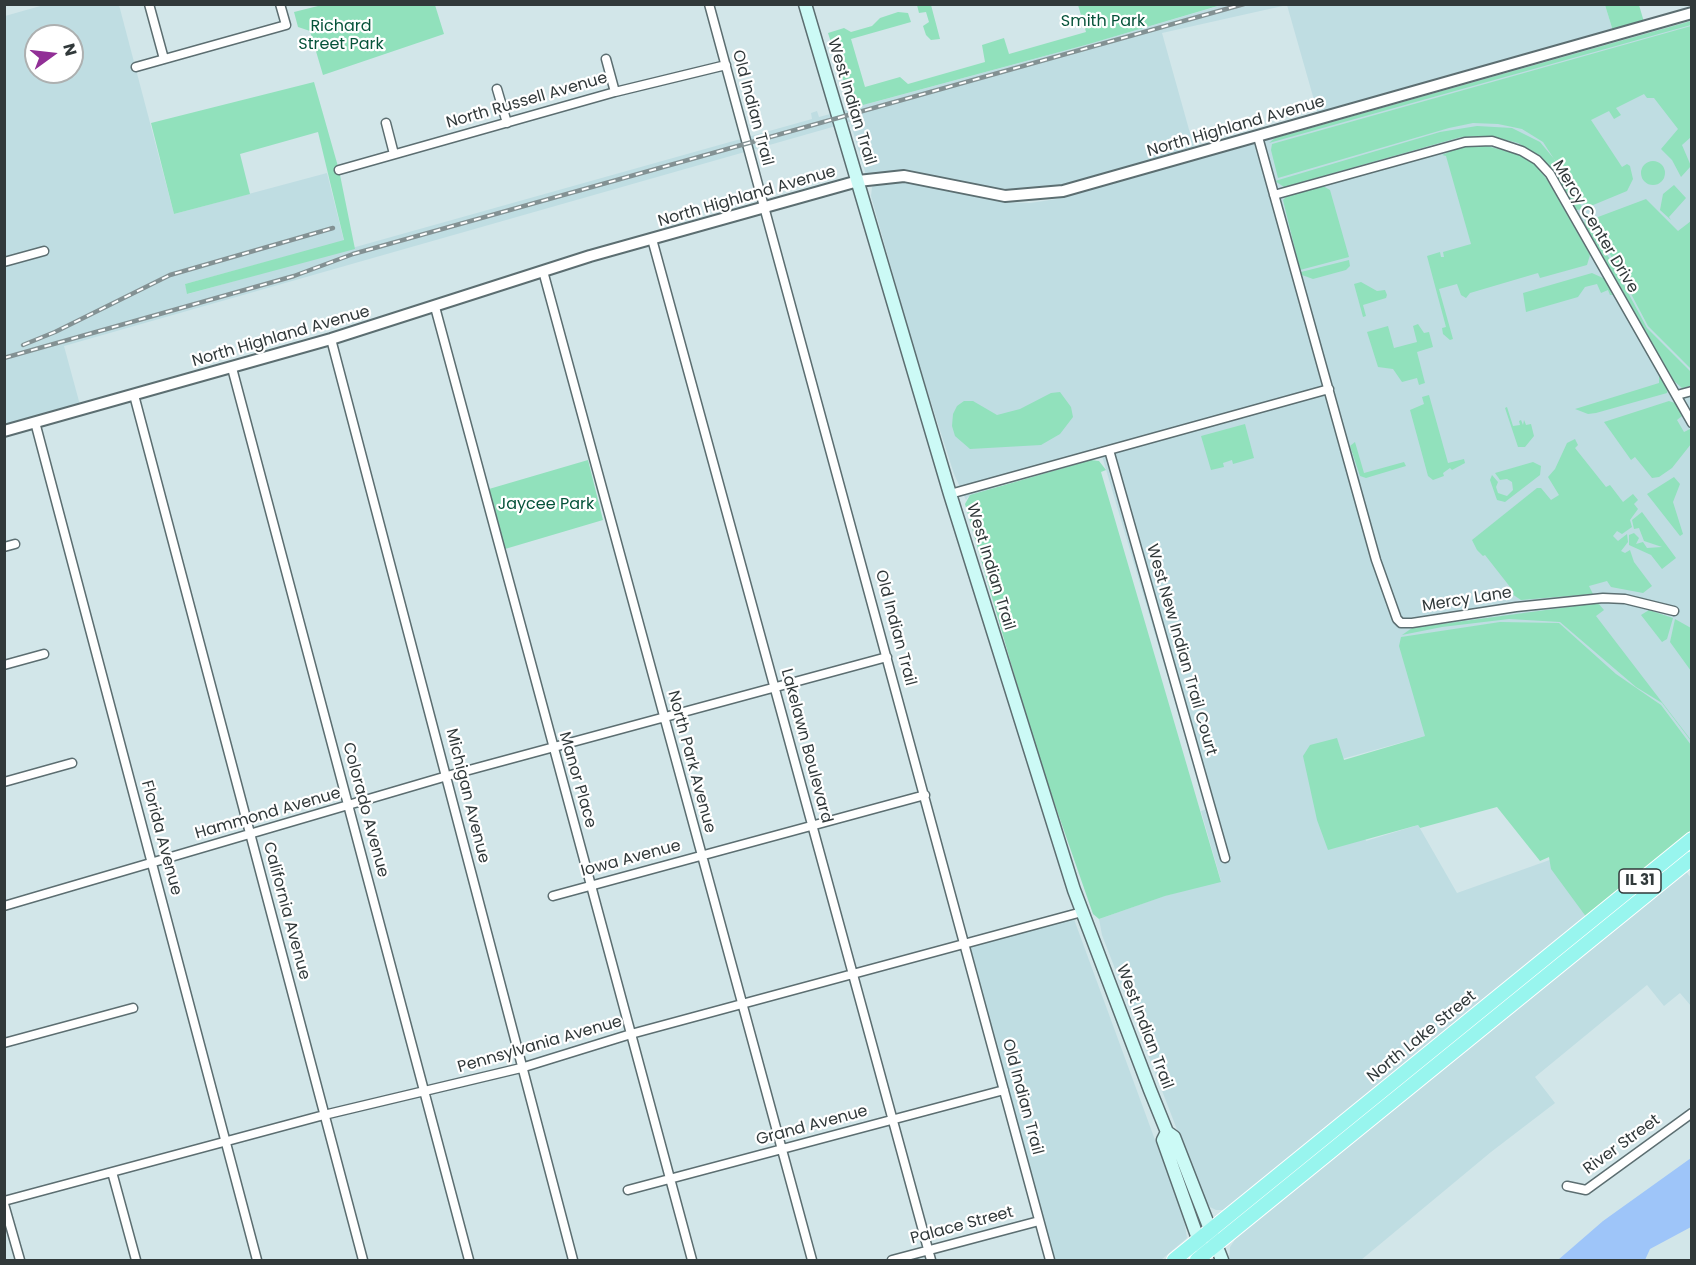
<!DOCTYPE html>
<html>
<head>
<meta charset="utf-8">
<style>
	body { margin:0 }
	#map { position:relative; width:1696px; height:1265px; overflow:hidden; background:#d2e6e9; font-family:Poppins,sans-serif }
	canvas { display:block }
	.frame { position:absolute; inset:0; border:6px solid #31393a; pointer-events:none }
	.north { position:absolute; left:24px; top:24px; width:60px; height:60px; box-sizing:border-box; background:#fff; border:2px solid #adb0b0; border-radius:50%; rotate:75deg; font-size:16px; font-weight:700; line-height:24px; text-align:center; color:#31393a }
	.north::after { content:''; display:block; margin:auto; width:21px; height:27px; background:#912f96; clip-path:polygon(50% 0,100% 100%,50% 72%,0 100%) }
</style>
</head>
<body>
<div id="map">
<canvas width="1696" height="1265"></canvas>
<div class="frame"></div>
<div class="north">N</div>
</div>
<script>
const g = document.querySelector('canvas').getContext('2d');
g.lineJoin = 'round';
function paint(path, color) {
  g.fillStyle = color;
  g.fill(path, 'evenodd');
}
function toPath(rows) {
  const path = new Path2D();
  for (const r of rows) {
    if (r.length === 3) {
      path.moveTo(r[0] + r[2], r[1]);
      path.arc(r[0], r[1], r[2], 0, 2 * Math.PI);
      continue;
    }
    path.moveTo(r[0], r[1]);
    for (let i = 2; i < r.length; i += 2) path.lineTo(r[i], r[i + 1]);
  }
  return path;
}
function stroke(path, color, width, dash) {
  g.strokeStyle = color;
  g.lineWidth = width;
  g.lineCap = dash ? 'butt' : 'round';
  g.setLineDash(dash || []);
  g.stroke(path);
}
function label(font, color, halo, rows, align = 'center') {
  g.font = font + ' Poppins,sans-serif';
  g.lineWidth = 4.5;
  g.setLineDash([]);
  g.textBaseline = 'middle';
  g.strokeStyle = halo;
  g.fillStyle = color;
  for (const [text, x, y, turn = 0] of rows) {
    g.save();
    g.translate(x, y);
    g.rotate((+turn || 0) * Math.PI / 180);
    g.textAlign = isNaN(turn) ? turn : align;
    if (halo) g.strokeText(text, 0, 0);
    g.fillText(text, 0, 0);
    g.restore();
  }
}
paint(toPath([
	[44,5,119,5,174,214,327,173,344,241,185,284,188,294,812,119,811,113,817,111,819,117,1089,44,1222,5,1287,5,1162,33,1195,151,1061,189,1010,193,909,170,866,175,850,122,64,346,80,405,5,427,5,16],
	[36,36,72,36,72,72,36,72],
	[1287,5,1605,5,1613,31,1318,114],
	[1691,21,1691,833,1226,1210,1216,1210,1210,1207,1203,1197,1102,935,1099,919,1164,896,1221,881,1201,811,1207,809,1102,456,1017,480,968,497,966,500,954,474,912,343,871,196,872,187,876,183,907,180,1000,202,1030,203,1057,199],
	[1425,736,1474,747,1558,857,1457,893,1418,825,1366,841,1342,759],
	[1684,869,1691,878,1691,1006,1680,993,1664,1006,1647,985,1535,1077,1555,1103,1491,1152,1361,1260,1229,1260,1230,1247,1243,1228],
	[1071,911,1184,1219,1187,1238,1161,1260,1054,1260,968,939]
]), '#bfdde2');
paint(toPath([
	[326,4,435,5,444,34,323,75,310,31,298,27,294,12],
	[917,5,931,5,940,39,931,40,926,35,923,26,929,22,926,12,919,13],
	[1078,5,1221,5,1089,44,852,108,828,33,844,28,851,32,872,26,880,18,898,12,908,13,911,22,851,39,865,87,900,77,908,84,985,62,982,45,1004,38,1009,54,1086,32],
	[1605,5,1639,5,1644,22,1613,31],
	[1691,21,1691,25,1269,143,1275,138],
	[1691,26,1691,137,1682,145,1691,166,1681,177,1672,160,1661,149,1678,129,1654,98,1647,98,1644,94,1616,108,1621,115,1614,119,1609,111,1591,120,1622,167,1627,164,1630,166,1633,179,1627,191,1586,208,1543,142,1522,129,1498,124,1473,123,1449,128,1278,178,1271,150,1272,144],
	[314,82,339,170,355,249,187,294,185,284,344,240,318,132,240,154,250,194,174,214,151,123],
	[1477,126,1512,128,1540,142,1555,160,1583,209,1576,210,1555,174,1540,157,1518,143,1491,136,1461,137,1284,187,1275,181,1440,132],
	[1483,145,1521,155,1536,165,1548,181,1590,255,1587,265,1540,278,1538,273,1470,293,1466,298,1461,295,1457,284,1439,289,1453,339,1450,340,1443,334,1442,328,1446,327,1427,256,1440,252,1441,257,1444,257,1443,252,1471,244,1446,156,1442,155,1463,146],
	[1653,173,12],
	[1674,185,1686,198,1669,217,1671,220,1660,210,1663,194],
	[1323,186,1330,190,1349,257,1300,270,1283,200,1287,196],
	[1646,199,1678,231,1691,221,1691,369,1648,326,1611,256,1599,240,1590,220],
	[1587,217,1598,244,1610,259,1647,328,1691,372,1691,386,1682,388,1674,381,1584,223],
	[1349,260,1350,266,1346,270,1313,279,1302,275,1301,272],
	[1592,273,1605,279,1613,295,1610,295,1608,290,1601,293,1597,284,1585,287,1578,297,1526,312,1523,293],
	[1361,282,1377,291,1385,290,1387,295,1386,298,1363,305,1366,316,1363,317,1354,284],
	[1418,324,1424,333,1429,332,1433,347,1417,352,1425,383,1419,385,1417,378,1402,382,1393,369,1378,367,1367,332,1388,326,1394,348,1417,342,1413,326],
	[1659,376,1668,389,1667,393,1596,413,1588,414,1575,409,1659,383],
	[1060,392,1071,407,1073,417,1060,434,1041,445,970,449,955,436,952,426,953,414,957,406,964,401,973,401,997,415,1020,409,1051,393],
	[1429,395,1448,463,1464,459,1465,463,1452,470,1450,468,1443,473,1444,476,1433,480,1428,476,1410,410,1424,404,1422,397],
	[1669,401,1675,403,1682,416,1677,420,1684,432,1690,429,1691,444,1672,468,1659,477,1652,478,1635,457,1631,460,1604,422],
	[1507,407,1513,426,1520,425,1519,421,1521,420,1523,425,1524,420,1526,425,1531,424,1534,436,1525,447,1518,447,1505,408],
	[1245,424,1254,458,1233,464,1232,460,1223,463,1224,467,1211,470,1201,436],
	[1575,439,1578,445,1575,448,1606,487,1610,485,1623,502,1633,494,1638,500,1634,504,1638,509,1630,520,1632,527,1622,534,1617,531,1613,536,1618,541,1627,534,1628,542,1621,551,1625,553,1630,550,1634,562,1652,586,1643,593,1611,587,1607,581,1589,586,1593,594,1521,600,1512,594,1514,592,1485,555,1483,556,1477,550,1472,540,1537,488,1541,488,1551,500,1559,495,1548,477,1555,469,1567,443],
	[1355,442,1364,473,1404,462,1406,466,1366,478,1360,476,1350,446],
	[588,460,603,520,505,549,489,489],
	[1091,460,1099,461,1106,470,1101,472,1221,882,1165,896,1099,919,1093,914,1036,750,965,504,970,495],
	[1533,462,1541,466,1540,475,1505,502,1497,500,1490,480,1492,475,1498,482,1496,487,1498,493,1507,496,1513,490,1512,482,1507,479,1500,480,1495,473],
	[1674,477,1680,484,1673,502,1683,534,1680,536,1647,494],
	[1642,512,1676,558,1662,569,1651,555,1629,545,1629,535,1634,533,1639,538,1636,544,1643,542,1647,548,1662,547,1644,541,1639,528,1634,529,1632,520],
	[1598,603,1604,610,1596,616,1691,740,1691,741,1662,703,1636,687,1560,622,1509,619,1442,627,1402,635,1412,628],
	[1649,610,1673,618,1667,639,1662,642,1641,615],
	[1675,619,1691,628,1691,671,1670,642],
	[1500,622,1559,623,1616,674,1661,705,1691,745,1691,835,1587,918,1551,869,1549,857,1540,861,1497,807,1420,828,1418,825,1328,850,1317,820,1303,756,1310,745,1337,738,1344,760,1425,736,1399,646,1401,637]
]), '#91e1bc');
paint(toPath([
	[1691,1158,1691,1227,1650,1249,1645,1260,1558,1260,1603,1221]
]), '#9ec5f9');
const minor = toPath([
	[149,4,164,59],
	[709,4,1050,1260],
	[606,59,615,92],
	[136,67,286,25,280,4],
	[497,89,507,123],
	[386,123,394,154],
	[1258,137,1376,560,1397,619,1401,623,1412,623,1516,607,1603,598,1625,599,1674,611],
	[339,170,615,92,726,65],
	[1274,195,1465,142,1492,141,1522,151,1537,160,1550,174,1692,423],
	[652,239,931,1260],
	[4,262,44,251],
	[543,271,812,1260],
	[435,307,692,1260],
	[331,339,573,1260],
	[232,368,469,1260],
	[134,395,363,1260],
	[1677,395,1692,391],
	[35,422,257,1260],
	[1109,450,1225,858],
	[950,494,1329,389],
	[4,547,15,544],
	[4,665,44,654],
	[4,782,72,763],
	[553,896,925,795],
	[4,906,447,776,887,657],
	[4,1043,133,1008],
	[112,1172,136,1260],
	[1567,1186,1586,1190,1692,1113],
	[628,1190,1004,1090],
	[4,1201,324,1115,521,1068,631,1034,1082,912],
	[4,1204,20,1260],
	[892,1260,1039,1221]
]);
const tertiary = toPath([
	[4,431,331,339,590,256,858,181,904,176,1005,196,1063,191,1692,13]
]);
const secondary = toPath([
	[805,4,950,494,1074,890,1150,1090,1167,1132,1174,1137,1222,1260],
	[1167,1132,1163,1140,1201,1247]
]);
const primary = toPath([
	[1174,1260,1692,839],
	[1197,1260,1692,858]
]);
stroke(minor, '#5c6e71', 11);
stroke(tertiary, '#5c6e71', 14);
stroke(secondary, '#5c6e71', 15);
stroke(primary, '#fff', 16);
stroke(minor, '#fff', 8);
stroke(tertiary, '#fff', 10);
stroke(secondary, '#ccfaf6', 12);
stroke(primary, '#98f5ee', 14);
const rail = toPath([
	[23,345,55,332,170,275,333,228],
	[4,358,294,276,353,254,1244,4]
]);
stroke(rail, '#839193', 4.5);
stroke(rail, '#fff', 2, [7]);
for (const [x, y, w] of [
	[1640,881,42]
]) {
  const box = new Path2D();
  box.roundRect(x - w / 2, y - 12, w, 24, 4.5);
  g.fillStyle = '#fff';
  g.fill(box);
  stroke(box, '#31393a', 1.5);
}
label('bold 15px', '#31393a', null, [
	["IL 31",1640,881]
]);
label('16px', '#06533a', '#fff', [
	["Smith Park",1103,22],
	["Richard",341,27],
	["Street Park",341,45],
	["Jaycee Park",546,505]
]);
label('16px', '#31393a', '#fff', [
	["North Russell Avenue",527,101,-16],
	["West Indian Trail",851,102,73],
	["Old Indian Trail",752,108,75],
	["North Highland Avenue",1236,127,-16],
	["North Highland Avenue",747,197,-16],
	["Mercy Center Drive",1595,227,59],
	["North Highland Avenue",281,337,-16],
	["West Indian Trail",990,567,73],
	["Mercy Lane",1467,600,-9],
	["Old Indian Trail",895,628,75],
	["West New Indian Trail Court",1181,650,74],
	["Lakelawn Boulevard",806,746,75],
	["North Park Avenue",691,762,75],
	["Manor Place",577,780,74],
	["Michigan Avenue",467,796,76],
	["Colorado Avenue",365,810,75],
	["Hammond Avenue",268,814,-16],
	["Florida Avenue",161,838,75],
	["Iowa Avenue",631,859,-15],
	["California Avenue",286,911,75],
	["West Indian Trail",1144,1027,69],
	["North Lake Street",1422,1037,-39],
	["Pennsylvania Avenue",540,1045,-16],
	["Old Indian Trail",1022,1097,75],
	["Grand Avenue",812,1126,-15],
	["River Street",1622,1145,-36],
	["Palace Street",962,1226,-15]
]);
</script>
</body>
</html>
